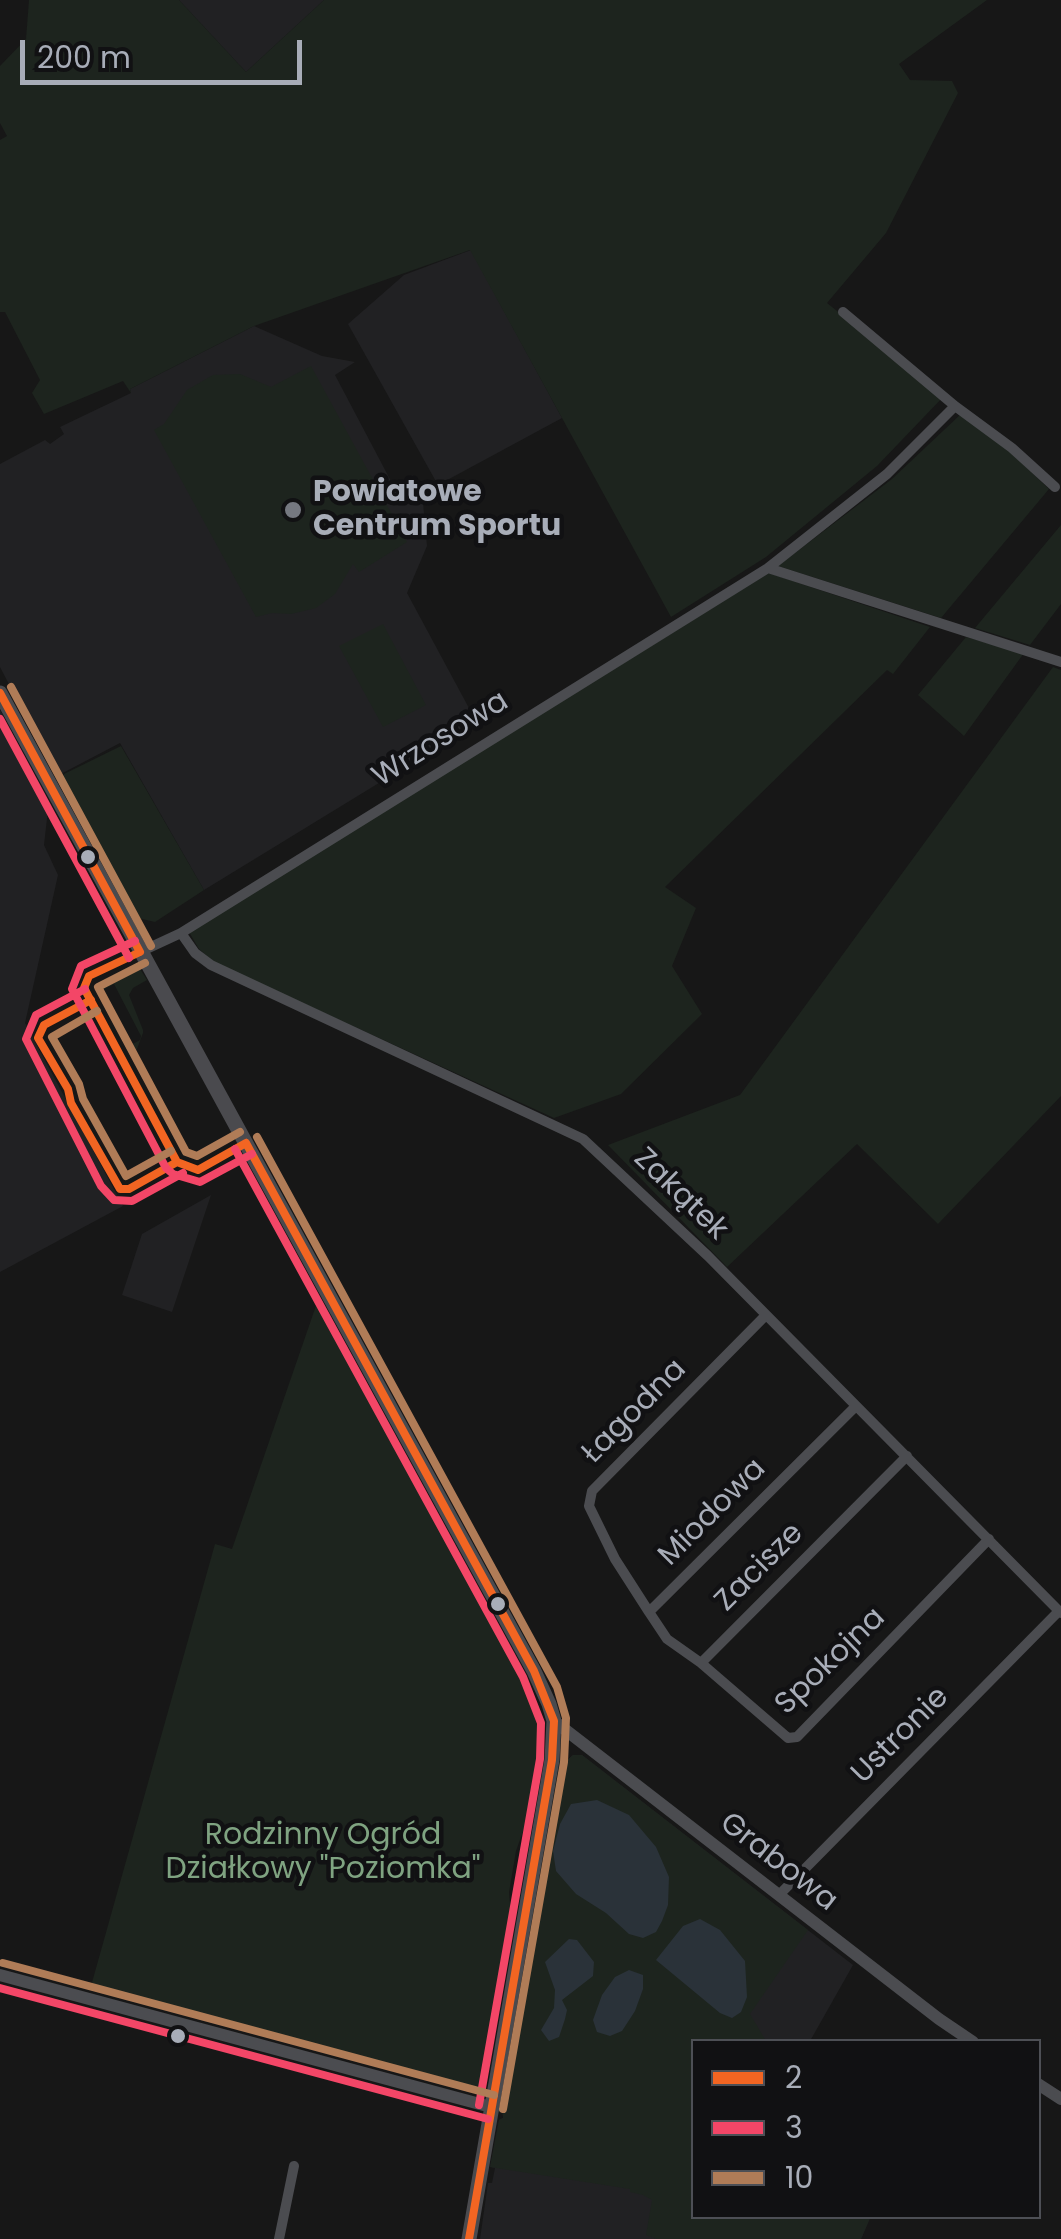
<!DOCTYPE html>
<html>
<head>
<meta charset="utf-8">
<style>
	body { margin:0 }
	#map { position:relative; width:1061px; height:2239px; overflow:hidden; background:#171717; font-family:Poppins,sans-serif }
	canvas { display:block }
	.legend { position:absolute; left:691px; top:2039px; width:350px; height:180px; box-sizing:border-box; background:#111113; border:2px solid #4d4f55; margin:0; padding:12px 18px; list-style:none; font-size:30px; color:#a8adb8 }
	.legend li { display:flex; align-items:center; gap:20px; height:50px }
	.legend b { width:50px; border:2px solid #4d4f55 }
	.scale { position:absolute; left:20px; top:40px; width:282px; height:45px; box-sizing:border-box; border:5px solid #a8adb8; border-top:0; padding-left:12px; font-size:30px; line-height:35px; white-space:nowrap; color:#a8adb8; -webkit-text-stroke:8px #111113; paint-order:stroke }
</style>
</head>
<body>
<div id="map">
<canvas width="1061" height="2239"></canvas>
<ul class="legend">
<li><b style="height:12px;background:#f26522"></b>2</li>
<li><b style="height:12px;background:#f34667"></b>3</li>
<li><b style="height:12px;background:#b07c57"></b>10</li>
</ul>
<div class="scale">200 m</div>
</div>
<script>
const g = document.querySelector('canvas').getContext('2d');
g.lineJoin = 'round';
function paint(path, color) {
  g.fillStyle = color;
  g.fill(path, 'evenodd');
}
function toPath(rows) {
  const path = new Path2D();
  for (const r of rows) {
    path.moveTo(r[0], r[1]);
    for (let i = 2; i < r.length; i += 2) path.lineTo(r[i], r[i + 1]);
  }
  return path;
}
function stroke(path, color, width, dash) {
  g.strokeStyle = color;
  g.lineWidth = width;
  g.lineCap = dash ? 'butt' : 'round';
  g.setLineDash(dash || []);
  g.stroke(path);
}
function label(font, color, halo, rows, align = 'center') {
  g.font = font + ' Poppins,sans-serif';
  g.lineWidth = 9;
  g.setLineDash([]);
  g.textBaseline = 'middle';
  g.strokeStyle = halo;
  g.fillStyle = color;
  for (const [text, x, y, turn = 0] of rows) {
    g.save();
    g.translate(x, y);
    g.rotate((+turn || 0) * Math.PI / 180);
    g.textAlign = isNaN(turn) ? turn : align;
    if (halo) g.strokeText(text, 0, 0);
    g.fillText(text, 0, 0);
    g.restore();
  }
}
paint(toPath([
	[179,0,324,0,246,72],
	[471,250,562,418,438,485,348,324,404,275],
	[254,326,322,356,355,362,335,375,393,485,413,475,422,492,427,546,407,593,477,723,204,890,120,743,57,776,0,667,0,464,45,440,50,444,64,434,60,427,131,393,130,389],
	[0,710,49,801,44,845,58,875,25,1023,123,1206,0,1272],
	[211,1195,172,1312,122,1295,142,1234],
	[573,1755,582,1755,853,1965,810,2041,694,2042,694,2216,871,2216,861,2239,480,2239,488,2183,492,2183,495,2168,490,2167,499,2120,503,2118,502,2104,561,1766]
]), '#212123');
paint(toPath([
	[29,0,179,0,246,72,324,0,987,0,899,64,910,80,952,81,958,93,886,233,827,303,944,396,877,466,766,557,671,617,470,250,254,326,130,389,131,393,123,381,44,414,32,393,40,380,5,312,0,312,0,140,7,136,0,123,0,66,26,39],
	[311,366,407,542,359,572,353,564,335,594,316,608,291,614,272,613,256,617,154,430,164,424,187,390,213,375,240,374,271,387],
	[961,414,1005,447,1049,489,941,618,778,566,892,479],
	[1061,525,1061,604,1030,645,975,628],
	[769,573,930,627,893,674,887,670,665,887,696,908,672,966,702,1014,621,1094,554,1118,215,963,199,949,189,932],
	[383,624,426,705,383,727,339,646],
	[966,637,1024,653,964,736,918,695],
	[1053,667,1061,670,1061,1096,938,1224,857,1144,727,1267,608,1145,740,1095],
	[121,746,204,890,155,922,138,918,63,778,64,774],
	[130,966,140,969,147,980,133,988,129,995,143,1030,143,1033,137,1049,132,1055,127,1047,140,1040,141,1036,114,984,102,990,98,984],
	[319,1297,538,1713,538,1762,527,1820,516,1851,509,1892,511,1917,483,2082,471,2091,91,1986,215,1544,232,1549],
	[573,1755,582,1755,808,1930,750,2014,766,2041,694,2042,694,2216,871,2216,861,2239,657,2239,646,2235,652,2200,643,2195,630,2192,630,2189,490,2167,499,2120,503,2118,502,2104,561,1766]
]), '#1d241e');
paint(toPath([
	[597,1800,629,1815,656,1847,669,1877,668,1905,662,1921,656,1932,643,1938,629,1934,606,1913,576,1894,556,1871,553,1851,560,1824,571,1804],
	[700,1919,720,1930,745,1961,747,1997,741,2012,732,2018,720,2013,656,1960,683,1926],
	[569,1939,577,1940,594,1962,593,1976,562,2000,567,2010,565,2019,559,2037,549,2041,541,2030,554,2008,555,1990,545,1962],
	[629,1970,643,1975,643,1989,635,2011,622,2031,610,2036,597,2032,593,2020,602,1995,615,1977]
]), '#2a3239');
stroke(toPath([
	[843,312,955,406,1012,448,1055,487],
	[768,568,1061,662],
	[181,933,195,953,211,965,583,1139,708,1256,1061,1613],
	[140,952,181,933,768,568,887,474,955,406],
	[766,1315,592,1491,589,1506,615,1559,649,1612,856,1406],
	[649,1612,667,1639,701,1663,907,1456],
	[701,1663,788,1738,797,1737,989,1539],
	[779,1895,1059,1611],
	[279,2239,294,2166]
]), '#4b4c50', 10);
stroke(toPath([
	[554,1721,939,2019,973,2042],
	[0,1975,491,2107],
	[1038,2084,1061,2099]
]), '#4b4c50', 12);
stroke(toPath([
	[0,693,534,1671,549,1704,554,1721,552,1760,469,2239]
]), '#4a4a4e', 15);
stroke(toPath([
	[0,693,140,952],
	[140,952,89,976,84,988,177,1162,198,1170,246,1143],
	[91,1000,44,1025,38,1038,68,1089,71,1103,120,1189,129,1189,177,1162],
	[246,1143,534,1671,554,1721,552,1760,469,2239]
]), '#f26522', 8);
stroke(toPath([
	[0,719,129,958],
	[135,941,81,966,72,989,166,1168,173,1174,200,1182,252,1154],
	[85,989,36,1015,26,1039,101,1186,114,1200,132,1201,183,1173],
	[235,1149,523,1677,541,1723,540,1759,479,2105],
	[0,1988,488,2119]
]), '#f34667', 8);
stroke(toPath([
	[11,687,151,946],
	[145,963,98,987,186,1152,197,1156,240,1132],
	[97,1011,52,1037,79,1084,83,1099,126,1176,171,1151],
	[257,1137,557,1687,566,1718,564,1762,503,2109],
	[3,1963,494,2095]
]), '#b07c57', 8);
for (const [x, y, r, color] of [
	[293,510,10,"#757880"],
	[88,857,9,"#a8adb8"],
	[498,1604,9,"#a8adb8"],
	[178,2036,9,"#a8adb8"]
]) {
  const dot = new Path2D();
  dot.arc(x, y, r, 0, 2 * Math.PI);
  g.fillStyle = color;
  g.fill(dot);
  stroke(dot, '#111113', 4);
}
label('bold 30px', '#a8adb8', '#111113', [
	["Powiatowe",313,493],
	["Centrum Sportu",313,527]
], 'left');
label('30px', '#a8adb8', '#111113', [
	["Wrzosowa",441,740,-32],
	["Zakątek",680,1195,44],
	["Łagodna",635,1412,-45],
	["Miodowa",713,1513,-45],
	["Zacisze",760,1568,-45],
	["Spokojna",831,1662,-44],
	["Ustronie",901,1736,-45],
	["Grabowa",778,1863,38]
]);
label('30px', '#7fa381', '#111113', [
	["Rodzinny Ogród",323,1836],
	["Działkowy \"Poziomka\"",323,1870]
]);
</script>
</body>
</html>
